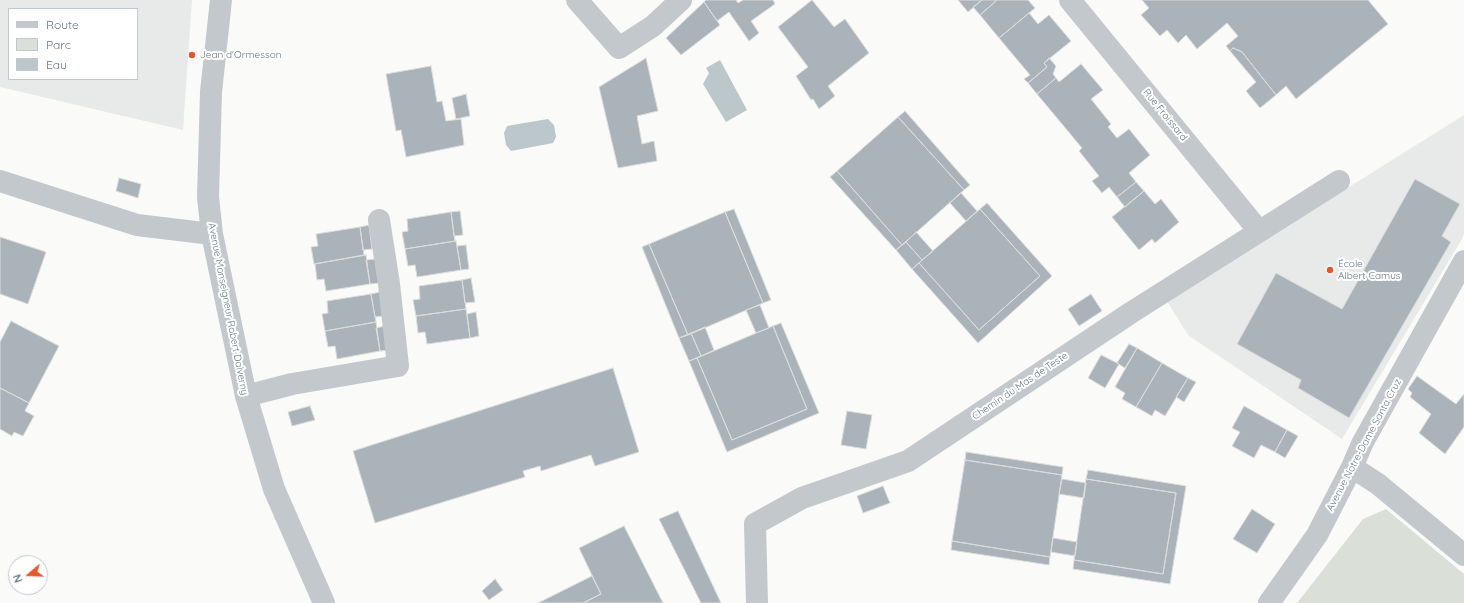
<!DOCTYPE html>
<html>
<head>
<meta charset="utf-8">
<style>
	body { margin:0 }
	#map { position:relative; width:1464px; height:603px; overflow:hidden; background:#fafaf8; font-family:Quicksand,sans-serif }
	canvas { display:block }
	.legend { position:absolute; left:8px; top:8px; width:130px; height:72px; box-sizing:border-box; background:#fff; border:1px solid #c1c8cd; margin:0; padding:5px 7px; list-style:none; font-size:12px; color:#657683 }
	.legend li { display:flex; align-items:center; gap:8px; height:20px }
	.legend b { width:20px; border:1px solid #c1c8cd }
	.north { position:absolute; left:8px; top:555px; width:40px; height:40px; box-sizing:border-box; background:#fff; border:1px solid #c1c8cd; border-radius:50%; rotate:251deg; font-size:11px; font-weight:700; line-height:16px; text-align:center; color:#657683 }
	.north::after { content:''; display:block; margin:auto; width:14px; height:18px; background:#e4572e; clip-path:polygon(50% 0,100% 100%,50% 72%,0 100%) }
</style>
</head>
<body>
<div id="map">
<canvas width="1464" height="603"></canvas>
<ul class="legend">
<li><b style="height:5px;background:#c3c8cc"></b>Route</li>
<li><b style="height:11px;background:#dadfd7"></b>Parc</li>
<li><b style="height:11px;background:#bbc7cb"></b>Eau</li>
</ul>
<div class="north">N</div>
</div>
<script>
const g = document.querySelector('canvas').getContext('2d');
g.lineJoin = 'round';
function paint(path, color) {
  g.fillStyle = color;
  g.fill(path, 'evenodd');
}
function toPath(rows) {
  const path = new Path2D();
  for (const r of rows) {
    path.moveTo(r[0], r[1]);
    for (let i = 2; i < r.length; i += 2) path.lineTo(r[i], r[i + 1]);
  }
  return path;
}
function stroke(path, color, width, dash) {
  g.strokeStyle = color;
  g.lineWidth = width;
  g.lineCap = dash ? 'butt' : 'round';
  g.setLineDash(dash || []);
  g.stroke(path);
}
function label(font, color, halo, rows, align = 'center') {
  g.font = font + ' Quicksand,sans-serif';
  g.lineWidth = 4;
  g.setLineDash([]);
  g.textBaseline = 'middle';
  g.strokeStyle = halo;
  g.fillStyle = color;
  for (const [text, x, y, turn = 0] of rows) {
    g.save();
    g.translate(x, y);
    g.rotate((+turn || 0) * Math.PI / 180);
    g.textAlign = isNaN(turn) ? turn : align;
    if (halo) g.strokeText(text, 0, 0);
    g.fillText(text, 0, 0);
    g.restore();
  }
}
paint(toPath([
	[0,0,192,0,183,130,0,87],
	[9,9,137,9,137,79,9,79],
	[1464,115,1464,233,1462,239,1342,439,1188,335,1167,301]
]), '#e8e9e9');
paint(toPath([
	[1386,509,1464,574,1464,603,1297,603,1363,519]
]), '#dadfd7');
paint(toPath([
	[720,60,747,110,726,122,703,84,709,73,706,68],
	[548,119,554,125,556,137,553,143,511,151,506,145,504,133,507,126]
]), '#bbc7cb');
const building = toPath([
	[706,0,736,0,738,3,743,0,773,0,775,4,751,21,759,33,749,41,729,12,717,21,704,2,706,0],
	[812,0,834,27,845,19,869,53,828,86,835,96,819,109,813,99,811,100,796,76,808,67,778,27,812,0],
	[958,0,982,0,968,12,958,0],
	[982,0,997,0,980,15,973,7,982,0],
	[997,0,1028,0,1035,8,999,38,980,15,997,0],
	[1142,0,1368,0,1388,24,1296,99,1286,86,1276,95,1242,52,1233,48,1230,51,1226,46,1238,36,1227,23,1197,49,1186,35,1178,43,1167,30,1160,36,1141,15,1149,8,1142,0],
	[704,2,720,25,681,55,666,38,704,2],
	[1029,13,1038,24,1049,15,1071,41,1044,63,1047,67,1028,83,1024,79,1030,75,999,38,1029,13],
	[1233,48,1242,52,1276,95,1260,108,1246,91,1256,82,1230,51,1233,48],
	[646,58,658,111,637,116,642,144,654,141,657,161,618,168,599,87,646,58],
	[1049,58,1056,66,1053,74,1056,78,1037,94,1028,83,1047,67,1044,63,1049,58],
	[1081,64,1103,90,1091,99,1111,124,1108,127,1117,138,1129,129,1150,155,1129,173,1136,182,1117,197,1109,187,1102,193,1092,181,1099,176,1079,151,1082,148,1037,94,1056,78,1059,82,1081,64],
	[431,66,437,102,442,101,446,121,461,119,464,145,406,157,401,130,396,131,386,74,431,66],
	[466,94,470,116,456,119,452,98,466,94],
	[905,111,970,185,964,190,898,117,905,111],
	[898,117,964,190,902,245,837,171,898,117],
	[837,171,902,245,896,250,830,177,837,171],
	[119,178,141,184,138,198,116,191,119,178],
	[1415,179,1460,204,1442,236,1451,242,1349,418,1298,388,1301,380,1237,344,1276,273,1342,309,1415,179],
	[1136,182,1144,191,1125,207,1117,197,1136,182],
	[1144,191,1155,204,1161,199,1179,222,1155,243,1152,239,1139,250,1112,217,1144,191],
	[961,193,977,211,966,221,950,203,961,193],
	[987,203,1052,276,978,343,912,269,919,263,979,330,1040,276,980,209,987,203],
	[734,209,771,300,763,303,725,212,734,209],
	[980,209,1040,276,979,330,919,263,980,209],
	[460,211,463,235,454,236,451,212,460,211],
	[451,212,455,241,405,249,402,232,408,231,407,219,451,212],
	[725,212,763,303,688,335,649,244,725,212],
	[369,225,372,249,363,250,360,227,369,225],
	[360,227,364,255,314,264,311,247,318,246,316,234,360,227],
	[916,232,933,251,922,260,906,242,916,232],
	[0,237,46,252,28,304,0,294,0,237],
	[456,241,461,270,417,277,415,265,408,266,405,249,456,241],
	[906,242,922,260,912,269,896,250,906,242],
	[649,244,688,335,679,338,642,247,649,244],
	[466,245,469,269,461,270,457,246,466,245],
	[366,255,370,284,326,291,324,279,317,280,315,264,366,255],
	[375,259,379,283,370,284,366,260,375,259],
	[471,278,475,302,465,303,462,280,471,278],
	[462,280,466,309,416,316,413,300,420,299,419,286,462,280],
	[380,292,383,316,375,317,371,294,380,292],
	[371,294,376,322,325,331,322,314,328,313,327,301,371,294],
	[1091,294,1102,311,1079,326,1068,309,1091,294],
	[760,305,769,328,756,333,746,310,760,305],
	[466,309,470,338,427,344,425,332,418,333,416,316,466,309],
	[476,312,479,336,470,338,467,314,476,312],
	[11,321,59,346,29,403,0,388,0,342,11,321],
	[376,322,380,351,337,359,335,346,328,347,325,331,376,322],
	[781,323,819,413,727,452,689,361,697,358,732,440,807,409,773,326,781,323],
	[385,326,389,350,380,351,376,328,385,326],
	[773,326,807,409,732,440,697,358,773,326],
	[705,327,714,350,701,356,691,333,705,327],
	[691,333,701,356,689,361,679,338,691,333],
	[1129,344,1137,348,1125,368,1117,363,1129,344],
	[1137,348,1162,363,1136,407,1122,399,1125,393,1115,387,1137,348],
	[1101,355,1119,364,1105,388,1088,378,1101,355],
	[1162,363,1188,378,1165,416,1155,410,1152,416,1136,407,1162,363],
	[613,368,639,452,595,466,591,455,541,471,540,466,523,471,525,477,375,523,353,451,613,368],
	[1417,376,1456,404,1464,394,1464,427,1445,454,1419,433,1431,414,1410,397,1412,393,1408,389,1417,376],
	[1188,378,1196,382,1184,402,1176,397,1188,378],
	[0,388,29,403,25,411,34,416,23,436,14,432,12,436,0,429,0,388],
	[310,406,315,420,292,426,288,412,310,406],
	[1244,406,1287,430,1275,452,1261,445,1254,458,1232,446,1240,432,1232,428,1244,406],
	[847,411,872,415,866,449,841,445,847,411],
	[1287,430,1298,436,1285,458,1275,452,1287,430],
	[966,452,1063,467,1062,475,965,460,966,452],
	[965,460,1062,475,1050,557,952,541,965,460],
	[1088,470,1186,486,1170,584,1073,569,1074,560,1163,574,1176,493,1086,479,1088,470],
	[1062,479,1086,483,1084,498,1059,494,1062,479],
	[1086,479,1176,493,1163,574,1074,560,1086,479],
	[883,486,890,503,863,513,857,496,883,486],
	[1252,509,1275,524,1257,553,1233,539,1252,509],
	[678,511,721,603,701,603,659,519,678,511],
	[624,526,663,603,583,603,601,594,579,548,624,526],
	[1053,538,1077,542,1075,556,1051,552,1053,538],
	[952,541,1050,557,1049,565,951,550,952,541],
	[592,576,601,594,583,603,538,603,592,576],
	[495,579,503,590,489,600,482,591,495,579]
]);
paint(building, '#aab3b9');
stroke(building, '#dcdcda', 1);
stroke(toPath([
	[221,0,211,92,208,197,212,234,246,396,274,489,324,603],
	[577,0,619,48,653,26,681,0],
	[1070,0,1259,231],
	[0,181,137,225,212,234],
	[246,396,292,384,398,366,389,284,379,220],
	[1352,467,1378,484,1464,555],
	[757,603,755,524,802,498,908,461,1132,312,1339,181],
	[1269,603,1317,535,1352,467,1363,442,1464,261]
]), '#c3c8cc', 22);
for (const [x, y, r, color] of [
	[192,55,4,"#e4572e"],
	[1330,270,4,"#e4572e"]
]) {
  const dot = new Path2D();
  dot.arc(x, y, r, 0, 2 * Math.PI);
  g.fillStyle = color;
  g.fill(dot);
  stroke(dot, '#fff', 1.5);
}
label('10px', '#657683', '#fff', [
	["Jean d'Ormesson",200,55],
	["École",1338,264],
	["Albert Camus",1338,276]
], 'left');
label('10px', '#657683', '#fff', [
	["Rue Froissard",1165,115,51],
	["Avenue Monseigneur Robert Dalverny",228,309,79],
	["Chemin du Mas de Teste",1020,386,-34],
	["Avenue Notre-Dame Santa Cruz",1364,445,-62]
]);
</script>
</body>
</html>
